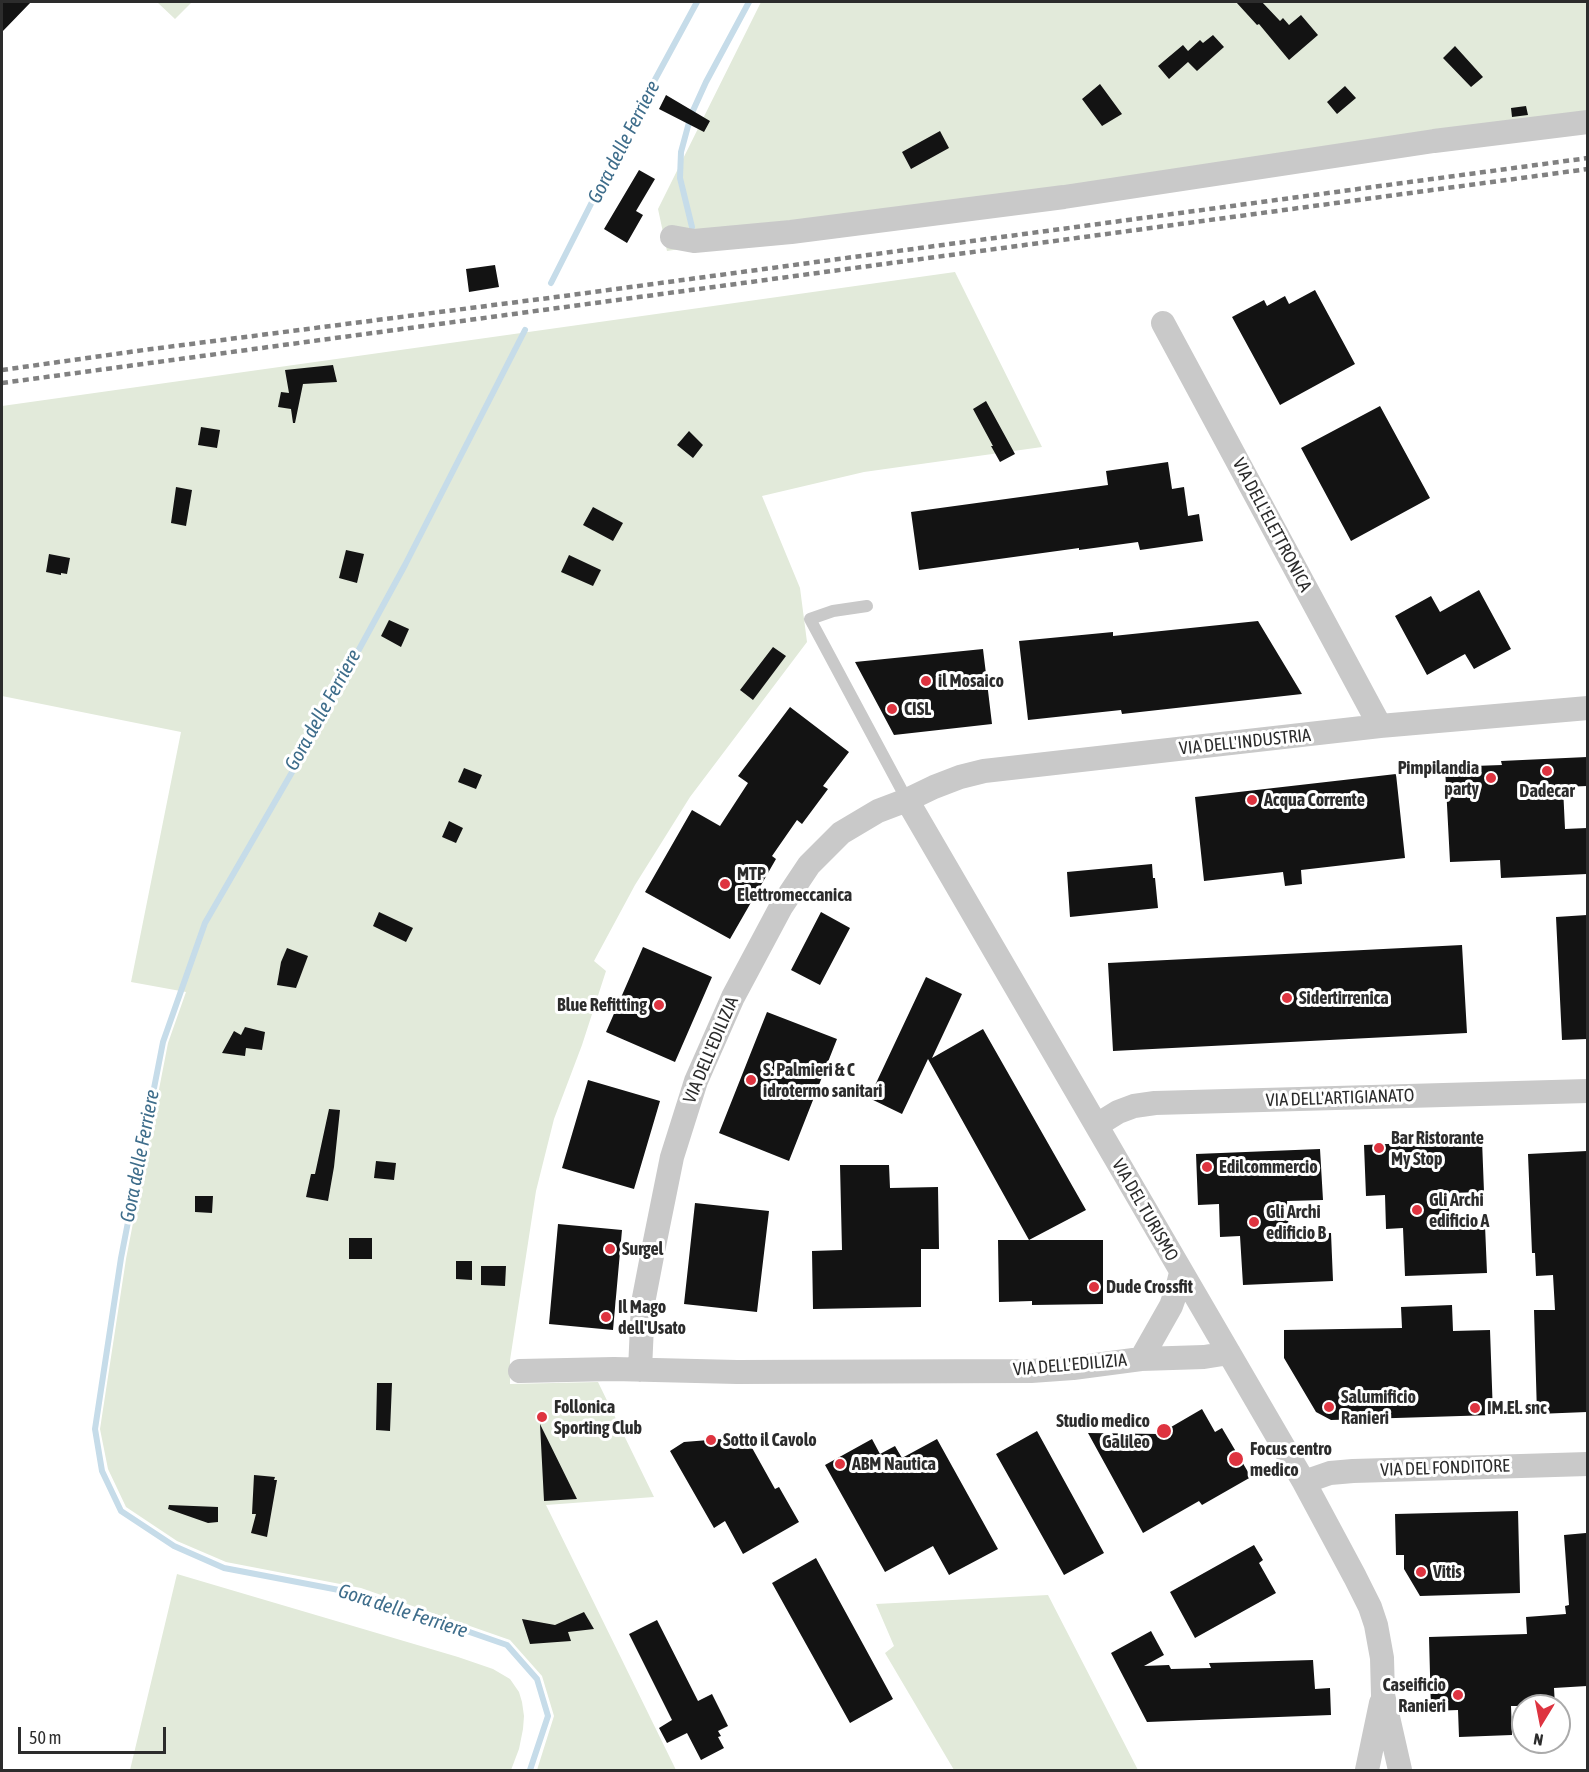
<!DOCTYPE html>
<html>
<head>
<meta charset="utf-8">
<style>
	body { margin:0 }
	#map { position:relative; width:1589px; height:1772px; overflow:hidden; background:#fff; font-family:"Asap Condensed",sans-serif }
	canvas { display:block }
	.frame { position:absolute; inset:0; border:3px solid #2c2c2c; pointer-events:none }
	.north { position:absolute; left:1511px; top:1694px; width:60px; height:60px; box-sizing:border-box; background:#fff; border:2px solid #ababab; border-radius:50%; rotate:190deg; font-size:16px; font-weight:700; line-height:24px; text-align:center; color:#2c2c2c }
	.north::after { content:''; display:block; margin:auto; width:21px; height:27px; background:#de3440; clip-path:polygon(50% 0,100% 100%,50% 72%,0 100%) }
	.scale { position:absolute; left:18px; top:1727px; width:148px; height:27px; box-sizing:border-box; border:3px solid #2c2c2c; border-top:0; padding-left:8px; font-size:18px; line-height:21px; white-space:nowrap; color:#2c2c2c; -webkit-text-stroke:4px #fff; paint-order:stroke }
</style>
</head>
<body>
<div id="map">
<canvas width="1589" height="1772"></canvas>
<div class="frame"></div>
<div class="north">N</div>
<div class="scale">50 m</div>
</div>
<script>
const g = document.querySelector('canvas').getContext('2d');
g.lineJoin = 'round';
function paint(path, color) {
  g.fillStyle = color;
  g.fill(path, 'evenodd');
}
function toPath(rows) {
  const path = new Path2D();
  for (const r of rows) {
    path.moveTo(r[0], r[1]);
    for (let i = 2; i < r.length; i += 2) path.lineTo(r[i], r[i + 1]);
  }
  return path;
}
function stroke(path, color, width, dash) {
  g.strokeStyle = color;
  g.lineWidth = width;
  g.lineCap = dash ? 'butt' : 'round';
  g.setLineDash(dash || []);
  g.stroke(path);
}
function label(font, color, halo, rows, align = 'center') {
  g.font = font + ' "Asap Condensed",sans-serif';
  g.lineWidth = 6;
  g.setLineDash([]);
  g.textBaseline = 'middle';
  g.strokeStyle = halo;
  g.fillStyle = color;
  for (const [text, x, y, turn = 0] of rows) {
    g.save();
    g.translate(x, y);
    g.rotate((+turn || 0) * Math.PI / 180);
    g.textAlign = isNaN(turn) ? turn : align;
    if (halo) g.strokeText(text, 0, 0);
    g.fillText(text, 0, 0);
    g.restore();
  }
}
paint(toPath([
	[157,2,192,2,175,19],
	[761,2,1587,2,1587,117,1328,152,667,251,658,209],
	[955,272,1042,447,864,472,762,496,800,588,807,642,690,797,635,885,594,961,606,971,582,1045,554,1119,536,1191,510,1360,510,1384,598,1382,654,1497,546,1505,676,1770,537,1770,554,1716,542,1676,510,1640,361,1588,226,1562,177,1541,126,1507,108,1469,100,1429,126,1259,168,1043,186,992,131,982,181,732,2,696,2,406],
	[177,1574,458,1657,493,1669,510,1679,519,1692,522,1702,524,1716,523,1729,519,1749,511,1770,130,1770],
	[1048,1595,1138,1770,954,1770,885,1653,894,1646,876,1604]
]), '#e2eada');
stroke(toPath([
	[692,227,680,178,681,152,691,115,706,82,749,2],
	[551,283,638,111,697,2],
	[525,330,405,565,295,767,205,923,163,1042,121,1258,95,1429,102,1471,121,1511,174,1546,224,1568,360,1594,507,1645,537,1679,548,1716,530,1770]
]), '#c6dce9', 6);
paint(toPath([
	[2,2,31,2,2,32],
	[1236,2,1262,2,1280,21,1283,18,1289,25,1301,15,1318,35,1289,60,1259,24,1257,25],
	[1213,35,1224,47,1197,71,1188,62,1169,79,1158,66,1183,45,1188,51,1200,40,1203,43],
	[1455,46,1483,77,1471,87,1443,58],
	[1100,84,1122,114,1102,126,1082,99],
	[1345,86,1356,98,1337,114,1327,102],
	[666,95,710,121,704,132,659,109],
	[1526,106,1528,115,1512,117,1511,108],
	[940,131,949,148,911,169,902,152],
	[639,170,655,179,636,211,643,215,627,243,604,229],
	[495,265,499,287,469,292,466,269],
	[1315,290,1355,364,1280,405,1232,317,1264,300,1267,306,1285,296,1289,304],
	[333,365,337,382,303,384,295,423,293,423,291,409,278,407,281,392,289,393,285,370],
	[986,401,1015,454,1000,462,991,446,993,446,973,409],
	[1380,406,1430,498,1351,541,1301,448],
	[201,427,220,430,217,448,198,445],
	[689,431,703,445,693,458,677,445],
	[1168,462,1172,489,1184,487,1188,516,1199,514,1203,541,1140,550,1138,542,1079,550,1079,548,919,570,911,512,1108,485,1106,471],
	[176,487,192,490,186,526,171,523],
	[593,507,623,523,613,541,583,525],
	[346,550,364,554,357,583,339,578],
	[49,554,70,558,67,574,61,573,61,575,46,572],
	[569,555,601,570,593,586,561,572],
	[1479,590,1511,649,1474,669,1465,654,1427,675,1395,616,1431,596,1440,612],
	[389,620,409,629,401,647,381,636],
	[1258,621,1302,694,1122,714,1121,710,1028,720,1019,641,1113,632,1113,636],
	[773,647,786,656,753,700,740,690],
	[983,649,992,724,894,735,855,662],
	[790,707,849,752,823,786,828,789,802,824,797,820,772,856,776,859,730,939,645,892,692,810,720,826,748,783,738,776],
	[1587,757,1587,786,1563,787,1565,829,1587,828,1587,874,1501,878,1500,860,1450,862,1445,767,1502,765,1501,761],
	[464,768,482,775,476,789,458,782],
	[1396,774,1405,858,1301,870,1302,884,1285,886,1283,872,1204,881,1195,797],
	[449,821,463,828,456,843,442,837],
	[1152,864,1153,878,1155,878,1158,908,1070,917,1067,872],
	[379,912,413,928,406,942,373,926],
	[821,912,850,928,820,985,791,970],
	[1587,915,1587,1039,1562,1040,1556,917],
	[1462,945,1467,1033,1113,1051,1108,963],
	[643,947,712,977,675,1062,606,1032],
	[287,948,308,956,296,988,277,985,281,962],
	[926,977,962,994,932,1058,983,1029,1086,1210,1029,1240,928,1059,902,1114,869,1098],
	[767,1012,837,1039,789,1161,719,1133],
	[245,1027,265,1032,262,1050,246,1048,245,1056,222,1053,234,1031,241,1035],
	[588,1080,660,1101,634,1189,562,1168],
	[329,1109,340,1110,334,1167,328,1201,306,1197,311,1174,315,1174],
	[1482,1140,1484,1192,1448,1193,1450,1226,1485,1225,1487,1273,1405,1276,1403,1228,1386,1229,1385,1195,1366,1196,1364,1145],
	[1320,1149,1323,1200,1287,1201,1289,1234,1331,1233,1333,1281,1243,1285,1240,1236,1220,1237,1219,1204,1198,1205,1196,1154],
	[1587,1151,1587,1251,1586,1251,1587,1412,1537,1414,1534,1310,1555,1310,1553,1275,1536,1276,1535,1253,1532,1253,1528,1154],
	[376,1161,396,1163,394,1180,374,1178],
	[840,1165,889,1165,890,1188,938,1187,939,1249,921,1249,921,1307,813,1309,812,1251,842,1250],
	[195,1196,213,1196,212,1213,195,1212],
	[695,1203,769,1211,757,1312,684,1304],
	[558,1224,622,1230,613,1330,549,1324],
	[349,1238,372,1238,372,1259,349,1259],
	[998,1240,1103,1240,1103,1304,1032,1305,1032,1301,999,1302],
	[456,1261,472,1261,472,1280,456,1279],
	[481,1266,506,1266,505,1286,481,1285],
	[1452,1305,1453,1331,1490,1330,1493,1415,1331,1420,1316,1412,1284,1358,1284,1330,1402,1328,1401,1307],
	[377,1383,392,1383,390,1431,376,1430],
	[1202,1409,1215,1432,1222,1428,1251,1477,1202,1505,1199,1501,1143,1533,1088,1433,1159,1434],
	[540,1424,577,1499,544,1501],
	[1037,1431,1104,1553,1064,1575,996,1454],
	[746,1437,775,1489,779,1487,799,1522,743,1554,725,1521,714,1528,670,1451,684,1442],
	[872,1439,880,1454,895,1446,902,1458,937,1439,998,1549,949,1575,933,1546,885,1572,825,1465],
	[254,1475,275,1477,274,1480,277,1480,267,1537,251,1533,256,1514,252,1514],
	[169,1505,218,1507,218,1522,208,1523,168,1509],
	[1518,1511,1520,1593,1420,1596,1404,1569,1404,1555,1396,1555,1395,1514],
	[1586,1533,1586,1536,1587,1536,1587,1686,1554,1688,1555,1706,1511,1706,1512,1735,1459,1737,1458,1710,1431,1711,1429,1637,1527,1634,1526,1617,1566,1614,1565,1606,1569,1605,1564,1535],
	[1254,1545,1263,1560,1259,1563,1276,1593,1195,1638,1170,1592],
	[816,1558,893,1699,850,1723,772,1583],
	[584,1612,594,1629,568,1632,571,1641,530,1644,522,1619,555,1625],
	[657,1620,698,1701,712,1694,728,1726,718,1731,721,1736,718,1737,724,1748,701,1760,687,1733,667,1743,659,1728,672,1720,629,1634],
	[1151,1631,1164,1655,1144,1666,1169,1665,1171,1669,1211,1668,1209,1663,1313,1660,1315,1689,1330,1688,1331,1715,1147,1722,1111,1653]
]), '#131313');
stroke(toPath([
	[867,606,833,611,810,619,907,800]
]), '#c9c9c9', 12);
stroke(toPath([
	[672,237,694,241,791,232,1064,197,1434,141,1588,122],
	[1163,323,1380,726],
	[907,800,1304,1482,1355,1577,1370,1607,1376,1625,1382,1658,1383,1695,1400,1770],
	[1097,1125,1118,1112,1134,1106,1155,1103,1588,1091],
	[1141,1359,1171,1306,1177,1289,1181,1273],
	[640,1370,643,1303,653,1251,672,1157,696,1081,733,997,781,907,809,865,841,833,878,811,907,800,934,787,960,777,984,771,1380,726,1588,708],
	[520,1371,614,1369,737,1372,1031,1371,1073,1368,1141,1359,1204,1357,1229,1353],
	[1304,1482,1330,1473,1353,1471,1588,1464],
	[1367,1770,1381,1703]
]), '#c9c9c9', 24);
stroke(toPath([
	[2,370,144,350,564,296,1588,158],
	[2,383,1588,169]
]), '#818181', 4.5, [6, 4.5]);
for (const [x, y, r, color] of [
	[926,681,6,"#de3440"],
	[892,709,6,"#de3440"],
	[1547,771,6,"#de3440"],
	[1491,778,6,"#de3440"],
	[1252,800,6,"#de3440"],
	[725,884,6,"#de3440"],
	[1287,998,6,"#de3440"],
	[659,1005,6,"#de3440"],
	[751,1080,6,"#de3440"],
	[1379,1148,6,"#de3440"],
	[1207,1167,6,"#de3440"],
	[1417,1210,6,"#de3440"],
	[1254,1222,6,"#de3440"],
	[610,1249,6,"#de3440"],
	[1094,1287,6,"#de3440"],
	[606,1317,6,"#de3440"],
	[1329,1407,6,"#de3440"],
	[1475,1408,6,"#de3440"],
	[542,1417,6,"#de3440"],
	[1164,1431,8,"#de3440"],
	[711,1440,6,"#de3440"],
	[1236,1459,8,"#de3440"],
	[840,1464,6,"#de3440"],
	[1421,1572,6,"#de3440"],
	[1458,1695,6,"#de3440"]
]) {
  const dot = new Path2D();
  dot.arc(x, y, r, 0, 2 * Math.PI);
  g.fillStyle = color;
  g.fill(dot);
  stroke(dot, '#fff', 2);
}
label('18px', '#2c2c2c', '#fff', [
	["VIA DELL'ELETTRONICA",1272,525,62],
	["VIA DELL'INDUSTRIA",1245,742,-6],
	["VIA DELL'EDILIZIA",711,1050,-67],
	["VIA DELL'ARTIGIANATO",1340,1098,-2],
	["VIA DEL TURISMO",1145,1210,60],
	["VIA DELL'EDILIZIA",1070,1365,-5],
	["VIA DEL FONDITORE",1445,1468,-2]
]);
label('bold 18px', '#2c2c2c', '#fff', [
	["il Mosaico",938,681],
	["CISL",904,709],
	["Pimpilandia",1479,768,"right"],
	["party",1479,789,"right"],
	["Dadecar",1547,791,"center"],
	["Acqua Corrente",1264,800],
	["MTP",737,874],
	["Elettromeccanica",737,895],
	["Sidertirrenica",1299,998],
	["Blue Refitting",647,1005,"right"],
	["S. Palmieri & C",763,1070],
	["idrotermo sanitari",763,1091],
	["Bar Ristorante",1391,1138],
	["My Stop",1391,1159],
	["Edilcommercio",1219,1167],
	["Gli Archi",1429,1200],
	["edificio A",1429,1221],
	["Gli Archi",1266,1212],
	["edificio B",1266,1233],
	["Surgel",622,1249],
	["Dude Crossfit",1106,1287],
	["Il Mago",618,1307],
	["dell'Usato",618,1328],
	["Salumificio",1341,1397],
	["Ranieri",1341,1418],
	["Follonica",554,1407],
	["Sporting Club",554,1428],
	["IM.El. snc",1487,1408],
	["Studio medico",1150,1421,"right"],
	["Galileo",1150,1442,"right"],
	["Sotto il Cavolo",723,1440],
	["Focus centro",1250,1449],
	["medico",1250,1470],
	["ABM Nautica",852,1464],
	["Vitis",1433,1572],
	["Caseificio",1446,1685,"right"],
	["Ranieri",1446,1706,"right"]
], 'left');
label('italic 20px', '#3e6d8b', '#fff', [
	["Gora delle Ferriere",624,142,-63],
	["Gora delle Ferriere",323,710,-61],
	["Gora delle Ferriere",140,1156,-79],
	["Gora delle Ferriere",403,1611,18]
]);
</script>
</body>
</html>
